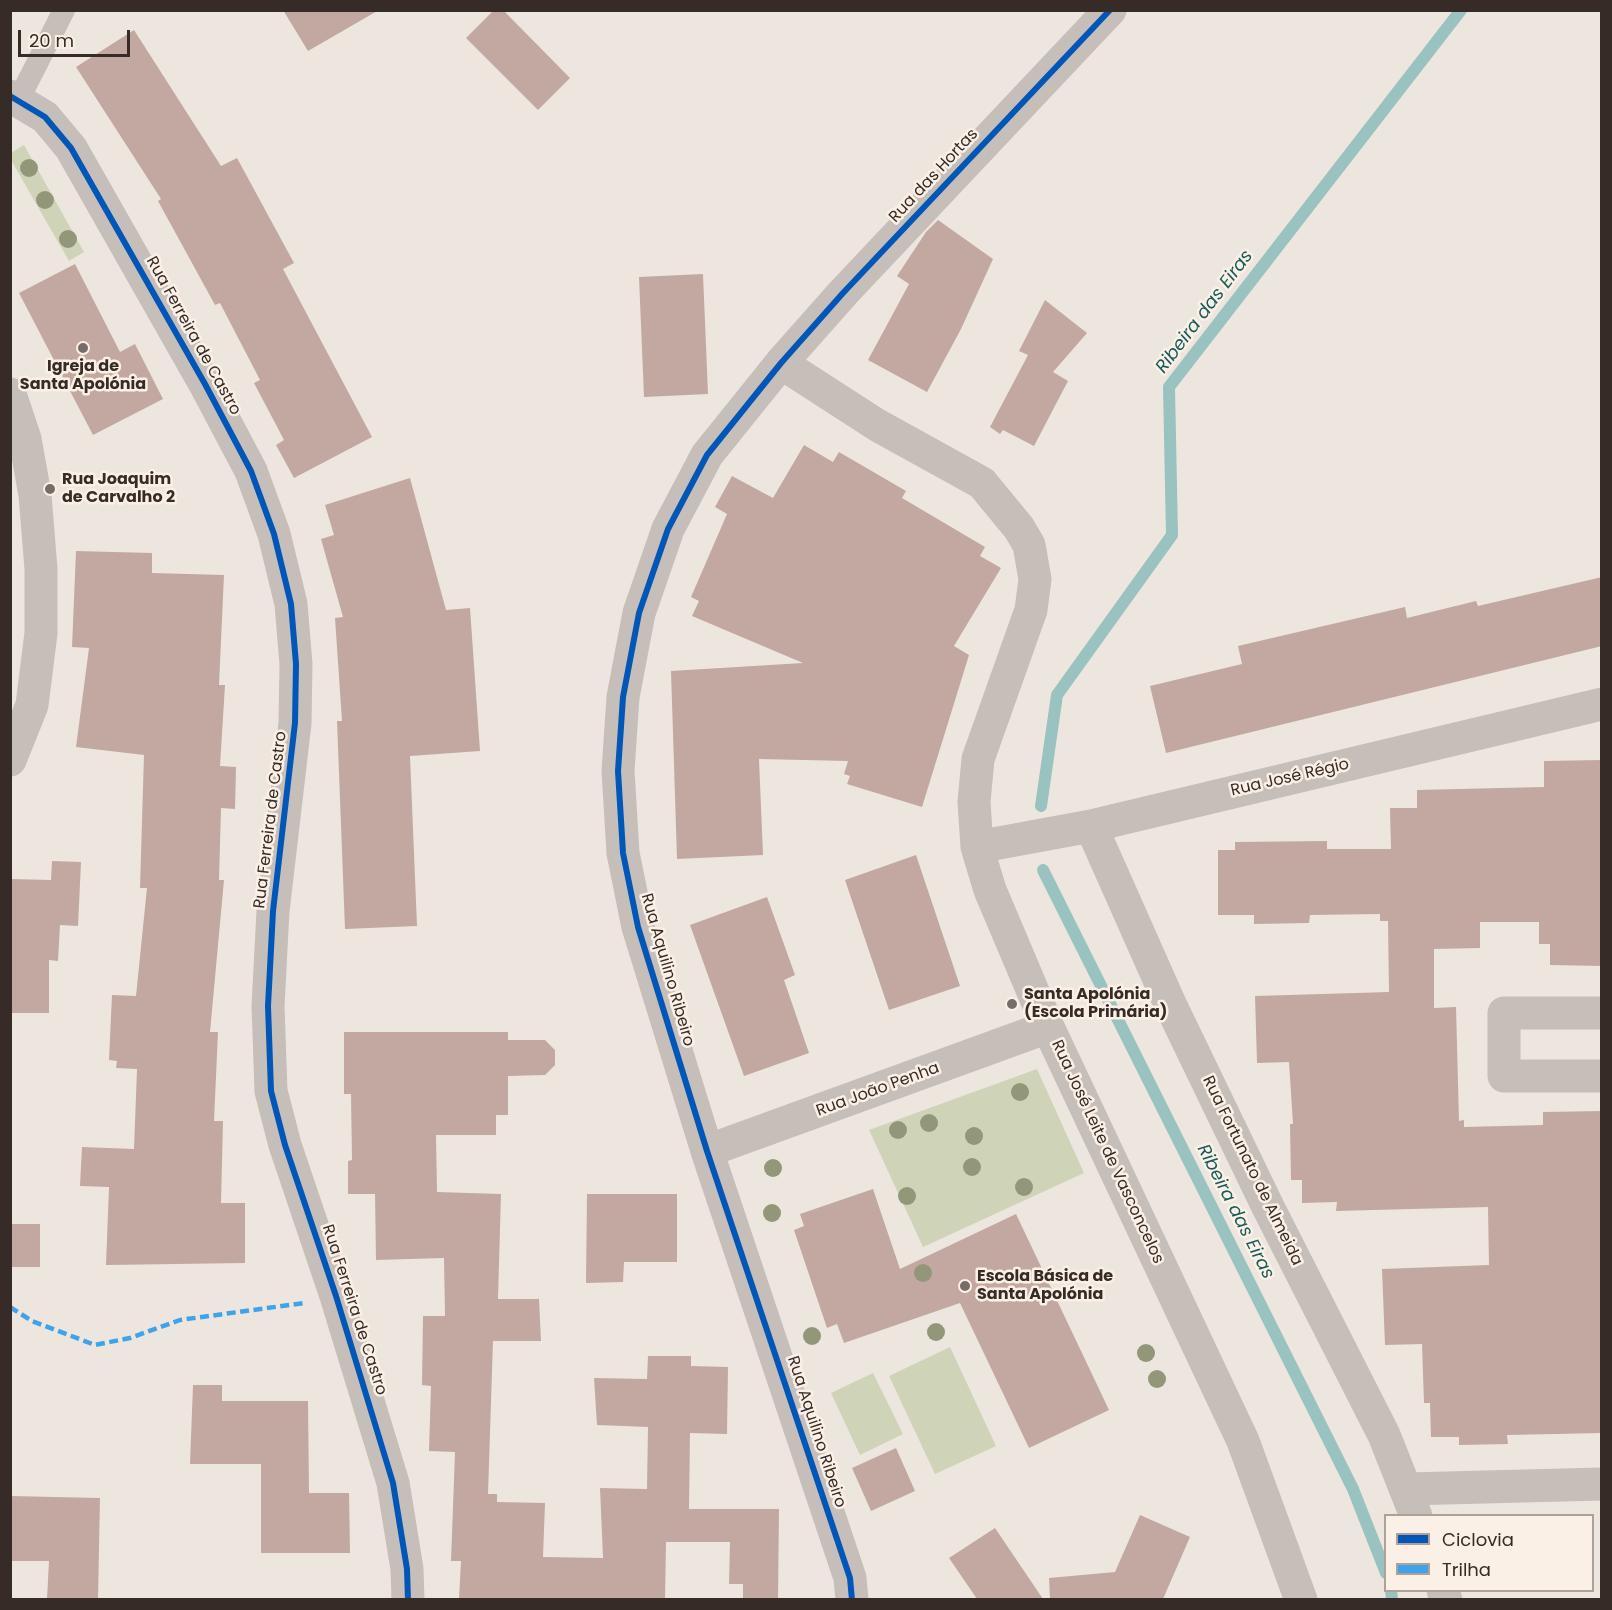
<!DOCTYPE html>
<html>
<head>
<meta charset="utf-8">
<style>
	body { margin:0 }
	#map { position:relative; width:1612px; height:1610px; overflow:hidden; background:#ede6df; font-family:Poppins,sans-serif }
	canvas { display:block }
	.frame { position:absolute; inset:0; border:12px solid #372b27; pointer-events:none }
	.legend { position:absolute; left:1384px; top:1514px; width:210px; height:78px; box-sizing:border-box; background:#fbf0e6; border:2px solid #ada19a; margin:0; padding:8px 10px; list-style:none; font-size:18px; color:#372b27 }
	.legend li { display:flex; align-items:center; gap:12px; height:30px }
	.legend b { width:30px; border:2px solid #ada19a }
	.scale { position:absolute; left:18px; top:30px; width:112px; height:27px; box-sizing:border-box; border:3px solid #372b27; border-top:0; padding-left:8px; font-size:18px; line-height:21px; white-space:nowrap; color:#372b27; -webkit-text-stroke:4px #fbf0e6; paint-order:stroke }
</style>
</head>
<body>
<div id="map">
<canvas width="1612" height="1610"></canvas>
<div class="frame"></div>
<ul class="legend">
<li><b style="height:8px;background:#0057b8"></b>Ciclovia</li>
<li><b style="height:8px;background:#3fa3eb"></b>Trilha</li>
</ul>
<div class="scale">20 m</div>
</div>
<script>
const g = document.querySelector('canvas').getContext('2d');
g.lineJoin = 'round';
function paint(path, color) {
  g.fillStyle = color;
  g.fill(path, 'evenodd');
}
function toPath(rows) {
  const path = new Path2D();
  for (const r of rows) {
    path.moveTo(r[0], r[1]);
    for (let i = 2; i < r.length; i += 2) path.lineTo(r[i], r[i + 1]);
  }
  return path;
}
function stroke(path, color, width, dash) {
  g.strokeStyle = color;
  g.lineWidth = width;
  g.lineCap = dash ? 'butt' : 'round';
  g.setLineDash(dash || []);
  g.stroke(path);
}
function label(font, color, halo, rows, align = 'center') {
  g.font = font + ' Poppins,sans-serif';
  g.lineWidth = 5;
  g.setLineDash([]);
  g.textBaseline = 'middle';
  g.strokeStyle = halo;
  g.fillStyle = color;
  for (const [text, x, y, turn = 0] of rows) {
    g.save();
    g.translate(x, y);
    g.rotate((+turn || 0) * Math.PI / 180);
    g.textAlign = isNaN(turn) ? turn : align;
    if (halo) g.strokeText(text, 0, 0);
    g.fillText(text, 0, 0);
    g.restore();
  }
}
paint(toPath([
	[24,145,84,252,69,261,11,160,11,153],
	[1037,1069,1084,1173,923,1247,869,1130],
	[950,1347,996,1446,935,1474,889,1376],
	[873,1373,903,1434,860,1455,831,1393]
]), '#cfd3b8');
stroke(toPath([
	[1041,806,1057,695,1172,535,1169,387,1461,10],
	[1043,870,1353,1489,1386,1573],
	[1391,1590,1392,1600]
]), '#9ac2c0', 12);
paint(toPath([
	[283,10,379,10,308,51],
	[494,10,503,10,570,78,538,110,466,38],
	[134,30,221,166,237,158,294,263,283,269,372,437,294,478,276,445,284,440,254,383,260,380,220,303,215,305,158,201,161,199,76,67],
	[938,220,993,259,961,329,927,392,868,360,909,284,897,276,926,232],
	[75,264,120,352,135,344,163,399,93,435,19,293],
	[703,274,708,394,644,397,639,277],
	[1045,300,1087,333,1053,372,1068,381,1034,446,1003,430,1000,434,990,427,1028,355,1019,351],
	[804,445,833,462,839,452,906,491,902,498,985,547,980,556,1001,568,954,646,969,655,922,807,847,784,850,776,844,774,848,761,759,759,763,855,677,859,671,671,803,663,692,616,699,601,691,597,727,514,715,507,732,476,773,498],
	[410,478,446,610,470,608,480,751,410,756,417,926,345,929,337,721,342,721,335,618,343,617,321,539,334,535,325,505],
	[76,551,152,553,152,573,224,575,219,685,225,685,220,766,236,767,235,809,221,808,219,880,224,880,210,1032,218,1032,214,1121,223,1121,221,1203,245,1203,245,1263,106,1265,109,1187,80,1186,82,1147,134,1149,137,1069,116,1068,117,1061,109,1060,112,995,136,996,147,888,140,888,144,755,76,747,89,648,72,647],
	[1602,577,1602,646,1166,753,1150,686,1242,664,1238,646,1405,607,1407,618,1476,601,1478,606],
	[1602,760,1602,966,1550,965,1550,944,1539,944,1539,922,1480,922,1480,948,1434,949,1434,1008,1456,1007,1459,1121,1464,1120,1464,1127,1543,1125,1543,1112,1602,1111,1602,1433,1507,1435,1508,1444,1459,1445,1459,1437,1431,1437,1430,1403,1424,1403,1422,1344,1385,1345,1382,1269,1489,1265,1488,1207,1336,1211,1337,1202,1302,1203,1302,1180,1291,1180,1290,1124,1293,1124,1289,1062,1257,1063,1255,996,1389,992,1388,921,1380,921,1380,914,1310,915,1309,923,1254,924,1254,915,1218,915,1218,850,1235,850,1235,842,1327,841,1327,849,1391,849,1390,808,1417,808,1417,790,1544,787,1544,761],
	[916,855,960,986,889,1010,845,880],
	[52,861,81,862,78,926,60,925,58,961,49,960,49,1013,10,1013,11,879,51,880],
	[767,897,795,975,784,980,809,1053,744,1076,690,925],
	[344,1032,508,1032,508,1040,545,1040,555,1050,555,1065,545,1075,508,1076,508,1115,496,1115,496,1135,436,1135,437,1192,501,1194,498,1299,539,1299,541,1341,493,1341,488,1494,497,1494,497,1502,545,1503,543,1557,603,1558,600,1488,647,1489,648,1427,597,1425,594,1378,647,1379,648,1356,691,1356,691,1366,728,1367,727,1434,690,1433,689,1509,779,1509,778,1599,743,1599,743,1584,729,1584,730,1542,666,1542,665,1599,459,1599,461,1561,451,1561,455,1452,429,1451,431,1386,422,1385,423,1316,445,1316,444,1258,376,1260,375,1194,348,1194,348,1161,352,1160,351,1094,344,1094],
	[873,1189,900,1269,1016,1214,1109,1410,1029,1448,960,1303,844,1343,837,1324,827,1328,794,1230,804,1226,800,1214],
	[587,1194,677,1194,677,1262,624,1262,623,1282,586,1283],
	[10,1224,40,1224,40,1267,10,1267],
	[193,1385,222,1385,222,1401,308,1401,309,1493,349,1493,350,1553,261,1553,261,1464,190,1464],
	[896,1448,915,1491,871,1511,852,1468],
	[10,1496,100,1498,98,1599,47,1599,49,1561,10,1561],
	[1140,1515,1190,1537,1163,1599,1050,1599,1049,1578,1115,1572],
	[995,1528,1043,1599,977,1599,949,1558]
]), '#c2a8a0');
stroke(toPath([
	[19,99,64,10]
]), '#c6beb8', 22);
stroke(toPath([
	[10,96,45,117,71,148,205,384,251,471,274,534,291,604,296,664,295,723,273,911,268,1006,271,1091,285,1145,336,1296,393,1483,407,1569,408,1600],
	[781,363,877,425,982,483,1019,528,1029,545,1035,579,1031,610,978,759,974,802,977,847,990,890,1048,1027,1243,1441,1301,1600],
	[10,394,25,439,35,495,41,569,41,633,32,705,10,760],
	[1091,826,1170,1004,1268,1207,1384,1435,1416,1516],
	[977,847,1091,826,1602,704],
	[1602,1013,1504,1013,1504,1076,1602,1076],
	[707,1151,1048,1027],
	[1407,1489,1602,1484],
	[1443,1590,1446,1600],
	[852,1600,850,1578,707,1151,638,927,623,853,618,771,623,697,639,613,668,529,707,455,781,363,843,293,1110,10]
]), '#c6beb8', 33);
stroke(toPath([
	[10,1307,32,1321,95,1345,130,1338,180,1320,304,1303]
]), '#3fa3eb', 4.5, [9, 4.5]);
stroke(toPath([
	[10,96,45,117,71,148,205,384,251,471,274,534,291,604,296,664,295,723,273,911,268,1006,271,1091,285,1145,336,1296,393,1483,407,1569,408,1600],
	[852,1600,850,1578,707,1151,638,927,623,853,618,771,623,697,639,613,668,529,707,455,781,363,843,293,1110,10]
]), '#0057b8', 6);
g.fillStyle = '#93977a';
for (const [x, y] of [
	[29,168],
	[45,200],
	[68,239],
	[1020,1092],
	[929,1123],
	[898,1130],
	[974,1136],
	[972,1167],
	[773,1168],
	[1024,1187],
	[907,1196],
	[772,1213],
	[923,1273],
	[936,1332],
	[812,1336],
	[1146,1353],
	[1157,1379]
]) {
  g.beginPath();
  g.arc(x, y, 9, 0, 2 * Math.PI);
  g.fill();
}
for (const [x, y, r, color] of [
	[83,348,6,"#776c67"],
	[50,489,6,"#776c67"],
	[1012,1004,6,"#776c67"],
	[965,1286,6,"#776c67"]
]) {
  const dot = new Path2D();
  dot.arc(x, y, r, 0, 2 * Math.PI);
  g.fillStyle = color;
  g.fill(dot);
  stroke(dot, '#fbf0e6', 2);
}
label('16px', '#372b27', '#fbf0e6', [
	["Rua das Hortas",934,176,-47],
	["Rua Ferreira de Castro",193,336,61],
	["Rua José Régio",1290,778,-13],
	["Rua Ferreira de Castro",271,820,-83],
	["Rua Aquilino Ribeiro",667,970,74],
	["Rua João Penha",878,1090,-20],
	["Rua José Leite de Vasconcelos",1107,1152,65],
	["Rua Fortunato de Almeida",1252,1171,64],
	["Rua Ferreira de Castro",354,1310,72],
	["Rua Aquilino Ribeiro",816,1432,72]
]);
label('bold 16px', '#372b27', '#fbf0e6', [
	["Igreja de",83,367,"center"],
	["Santa Apolónia",83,385,"center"],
	["Rua Joaquim",62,480],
	["de Carvalho 2",62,498],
	["Santa Apolónia",1024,995],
	["(Escola Primária)",1024,1013],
	["Escola Básica de",977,1277],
	["Santa Apolónia",977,1295]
], 'left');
label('italic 18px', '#195b5c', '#fbf0e6', [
	["Ribeira das Eiras",1205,312,-53],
	["Ribeira das Eiras",1235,1212,63]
]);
</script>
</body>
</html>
